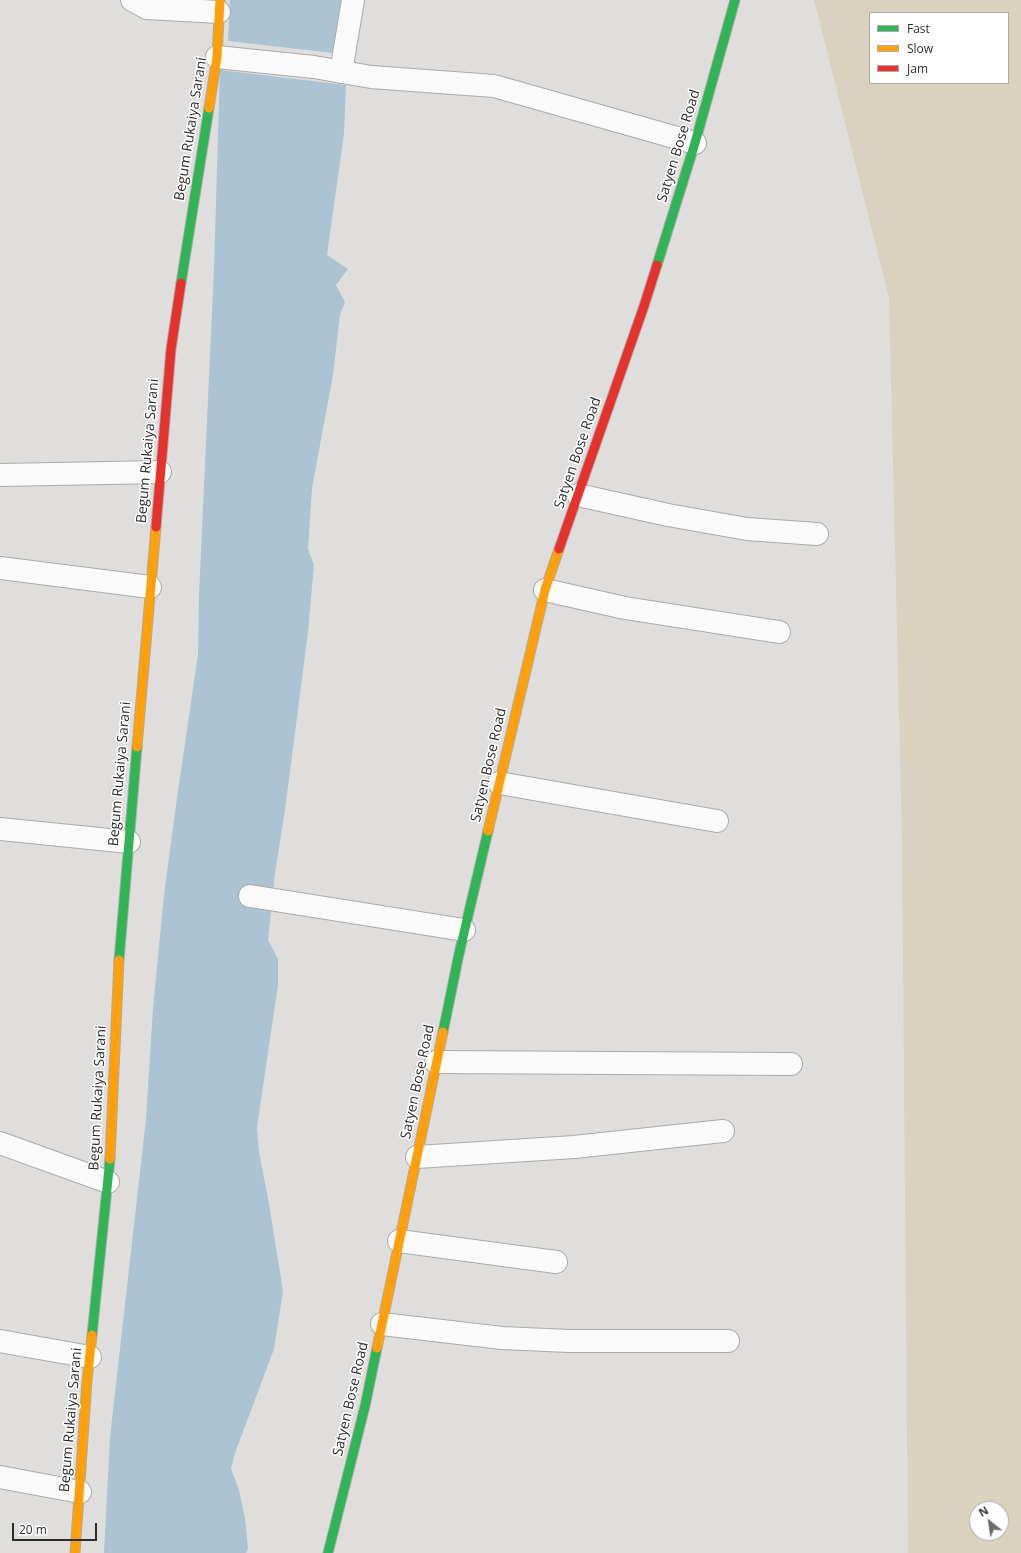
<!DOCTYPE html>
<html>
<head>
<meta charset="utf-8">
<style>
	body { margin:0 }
	#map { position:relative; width:1021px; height:1553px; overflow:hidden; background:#dfdedd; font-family:"Open Sans",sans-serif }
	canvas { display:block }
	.legend { position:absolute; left:869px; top:12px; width:140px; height:72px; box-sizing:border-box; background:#fff; border:1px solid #ababab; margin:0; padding:5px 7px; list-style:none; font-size:12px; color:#2d2d2c }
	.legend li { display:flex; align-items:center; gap:8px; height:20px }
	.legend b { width:20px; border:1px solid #ababab }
	.north { position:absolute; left:969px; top:1501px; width:40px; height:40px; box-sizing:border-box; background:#fff; border:1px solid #ababab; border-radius:50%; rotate:330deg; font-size:11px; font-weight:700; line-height:16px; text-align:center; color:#2d2d2c }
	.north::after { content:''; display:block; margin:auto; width:14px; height:18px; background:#6b6b6a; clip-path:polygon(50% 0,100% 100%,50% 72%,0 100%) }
	.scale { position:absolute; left:12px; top:1523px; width:85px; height:18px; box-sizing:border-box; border:2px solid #2d2d2c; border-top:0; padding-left:5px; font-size:12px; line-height:14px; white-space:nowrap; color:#2d2d2c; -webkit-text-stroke:3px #fff; paint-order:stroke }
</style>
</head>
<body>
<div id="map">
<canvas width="1021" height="1553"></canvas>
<ul class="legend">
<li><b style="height:5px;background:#30b455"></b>Fast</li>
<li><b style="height:5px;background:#ff9f0a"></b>Slow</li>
<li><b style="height:5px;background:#e5322d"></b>Jam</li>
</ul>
<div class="north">N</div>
<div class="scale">20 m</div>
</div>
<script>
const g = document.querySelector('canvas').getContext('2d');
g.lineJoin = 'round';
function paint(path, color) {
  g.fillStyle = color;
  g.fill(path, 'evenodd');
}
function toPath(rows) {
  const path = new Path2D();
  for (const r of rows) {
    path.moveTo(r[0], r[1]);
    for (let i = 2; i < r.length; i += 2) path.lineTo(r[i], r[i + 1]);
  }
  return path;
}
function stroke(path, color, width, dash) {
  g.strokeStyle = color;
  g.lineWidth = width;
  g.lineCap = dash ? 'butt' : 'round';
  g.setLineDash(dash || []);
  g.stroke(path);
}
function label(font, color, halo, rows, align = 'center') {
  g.font = font + ' "Open Sans",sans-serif';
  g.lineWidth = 3;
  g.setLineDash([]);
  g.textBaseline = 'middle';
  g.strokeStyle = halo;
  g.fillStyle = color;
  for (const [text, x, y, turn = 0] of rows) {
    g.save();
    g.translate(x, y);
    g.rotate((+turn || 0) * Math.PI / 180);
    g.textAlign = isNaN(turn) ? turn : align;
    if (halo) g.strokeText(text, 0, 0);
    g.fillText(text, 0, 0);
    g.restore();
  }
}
paint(toPath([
	[814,0,1021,0,1021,1553,908,1553,902,840,889,298],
	[870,13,1008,13,1008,83,870,83],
	[977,1509,1001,1509,1001,1533,977,1533]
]), '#dad1bf');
paint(toPath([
	[230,0,357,0,350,55,228,41],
	[220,70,346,85,344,133,327,255,348,269,336,285,345,302,340,315,333,375,312,488,308,549,314,565,308,632,285,810,275,873,268,940,278,959,278,985,257,1127,259,1152,269,1204,283,1291,274,1349,235,1453,231,1469,239,1490,245,1518,248,1549,246,1553,104,1553,110,1437,146,1119,153,1008,164,895,176,805,198,654,199,595,214,268]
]), '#abc3d2');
const street = toPath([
	[132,0,147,8,219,12],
	[217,57,314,67,371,77,494,86,695,143],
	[341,72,353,0],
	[0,475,160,472],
	[578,495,668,515,747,529,817,534],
	[0,568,150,587],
	[545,590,625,608,779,632],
	[499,783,717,821],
	[0,829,129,842],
	[250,896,464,930],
	[436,1062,791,1064],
	[0,1143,108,1182],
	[417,1157,574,1147,723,1131],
	[399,1241,556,1262],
	[382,1324,502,1338,569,1341,728,1341],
	[0,1341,90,1357],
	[0,1477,80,1492]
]);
const fast = toPath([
	[657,265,695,143,735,0],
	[181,283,209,108],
	[119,960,137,747],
	[443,1032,459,954,488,831],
	[92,1335,110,1159],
	[328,1553,365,1406,377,1348]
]);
const slow = toPath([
	[209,108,217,57,220,0],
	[137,747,156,527],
	[488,831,545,590,559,549],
	[110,1159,119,960],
	[377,1348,443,1032],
	[75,1553,87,1381,92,1335]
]);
const jam = toPath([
	[156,527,171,349,181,283],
	[559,549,644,306,657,265]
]);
stroke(street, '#abaaa9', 24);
stroke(fast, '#abaaa9', 11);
stroke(slow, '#abaaa9', 11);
stroke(jam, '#abaaa9', 11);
stroke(street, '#fafafa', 22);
stroke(fast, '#30b455', 9);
stroke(slow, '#ff9f0a', 9);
stroke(jam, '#e5322d', 9);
label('14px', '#2d2d2c', '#fff', [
	["Begum Rukaiya Sarani",191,129,-81],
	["Satyen Bose Road",679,146,-73],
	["Begum Rukaiya Sarani",148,451,-85],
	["Satyen Bose Road",578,453,-71],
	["Satyen Bose Road",489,765,-77],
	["Begum Rukaiya Sarani",120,774,-85],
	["Satyen Bose Road",418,1082,-78],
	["Begum Rukaiya Sarani",98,1098,-87],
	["Satyen Bose Road",351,1399,-77],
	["Begum Rukaiya Sarani",71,1420,-85]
]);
</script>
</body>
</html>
